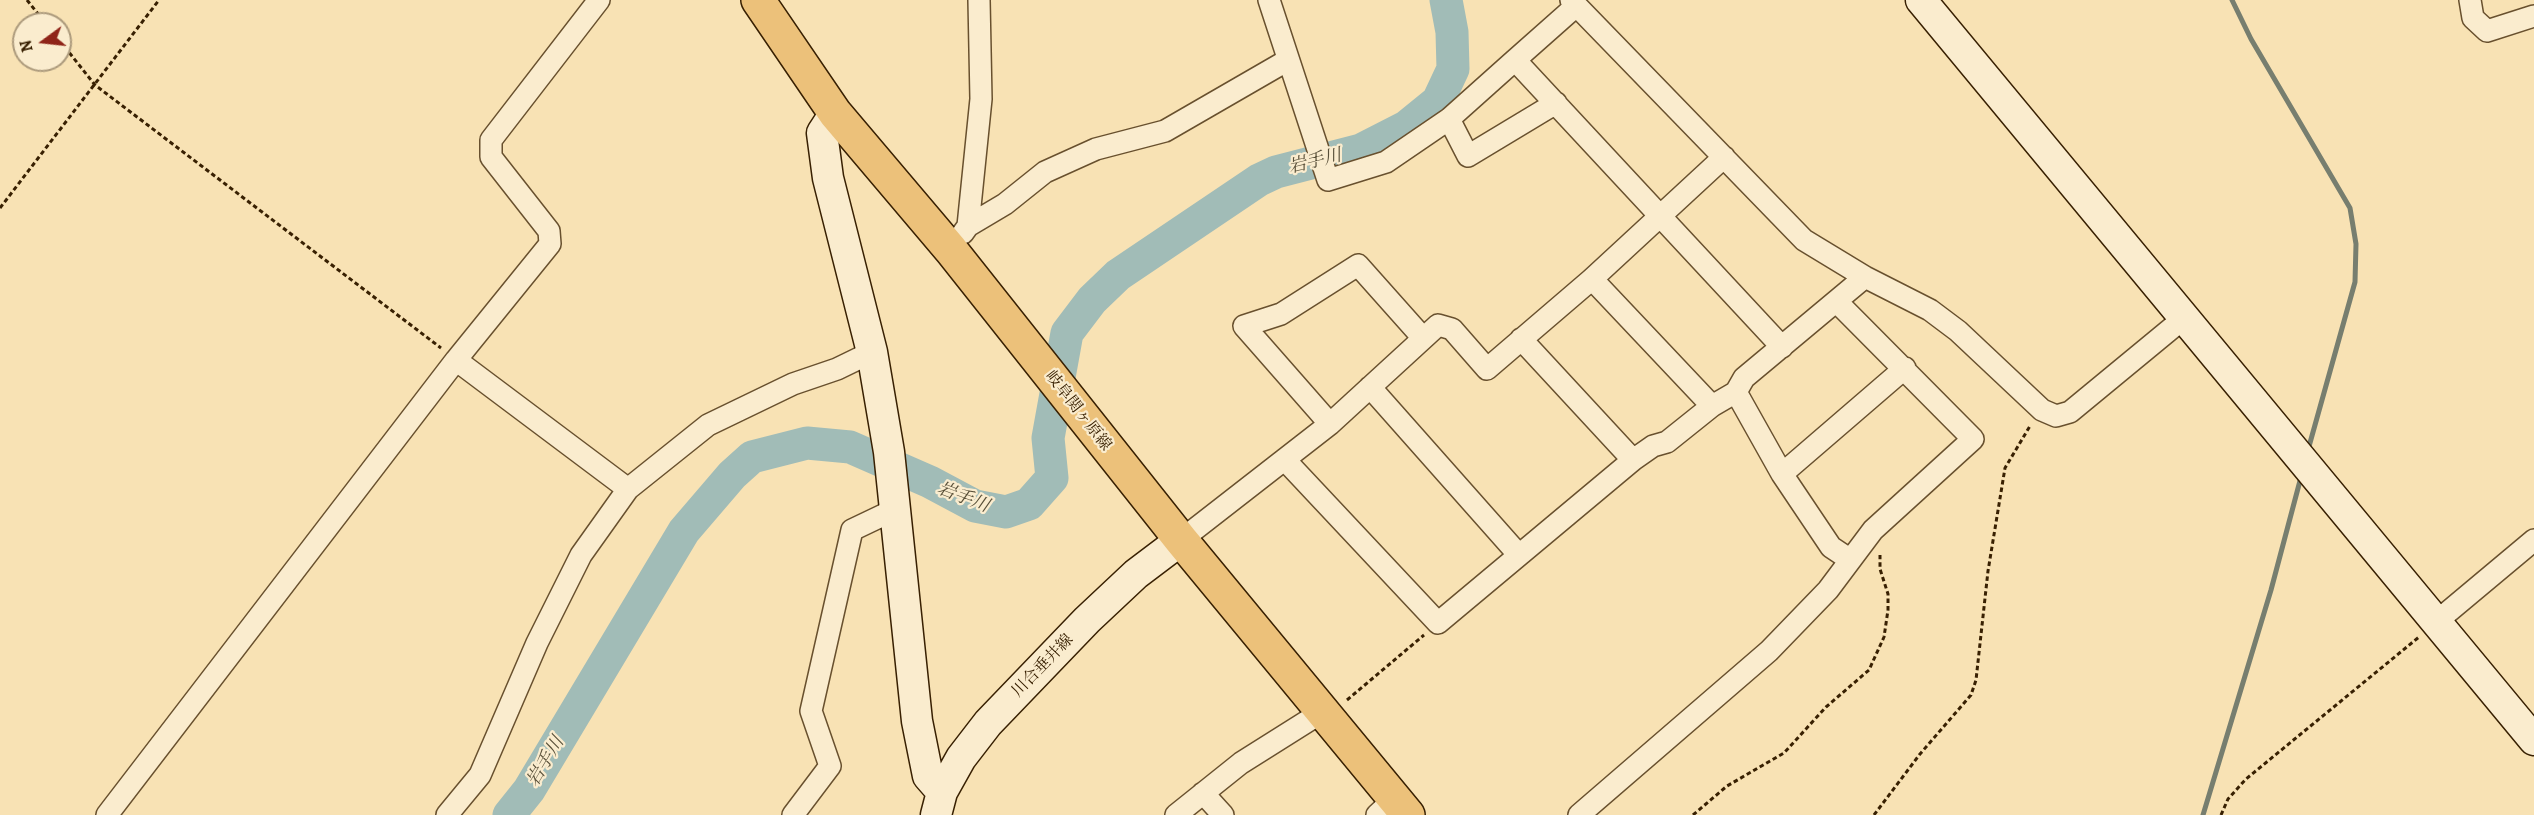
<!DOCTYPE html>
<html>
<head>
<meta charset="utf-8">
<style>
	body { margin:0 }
	#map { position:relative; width:2534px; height:815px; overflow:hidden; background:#f8e2b4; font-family:Alegreya,serif }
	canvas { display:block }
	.north { position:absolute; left:12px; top:12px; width:60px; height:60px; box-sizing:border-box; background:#faecce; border:2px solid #ac9a7c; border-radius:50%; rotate:255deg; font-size:16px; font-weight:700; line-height:24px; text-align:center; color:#382002 }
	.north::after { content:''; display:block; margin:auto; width:21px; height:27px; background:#8f2418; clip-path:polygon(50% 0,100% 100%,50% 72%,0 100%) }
</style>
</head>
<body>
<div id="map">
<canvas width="2534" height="815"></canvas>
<div class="north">N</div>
</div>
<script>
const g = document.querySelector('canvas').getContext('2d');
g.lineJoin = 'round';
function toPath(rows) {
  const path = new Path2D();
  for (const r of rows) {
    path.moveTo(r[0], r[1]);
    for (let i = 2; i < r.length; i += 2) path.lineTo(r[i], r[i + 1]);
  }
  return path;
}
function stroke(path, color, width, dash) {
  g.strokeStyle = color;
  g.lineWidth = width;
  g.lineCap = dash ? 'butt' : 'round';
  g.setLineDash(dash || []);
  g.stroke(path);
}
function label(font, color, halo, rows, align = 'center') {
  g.font = font + ' Alegreya,"Noto Serif JP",serif';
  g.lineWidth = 4.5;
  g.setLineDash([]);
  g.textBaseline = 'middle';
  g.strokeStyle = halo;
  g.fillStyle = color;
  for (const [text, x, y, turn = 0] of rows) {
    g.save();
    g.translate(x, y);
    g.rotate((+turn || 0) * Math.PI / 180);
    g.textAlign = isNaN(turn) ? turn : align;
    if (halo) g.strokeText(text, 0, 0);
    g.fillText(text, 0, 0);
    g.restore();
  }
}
stroke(toPath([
	[2232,0,2251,39,2350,208,2356,244,2355,282,2308,450],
	[2203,815,2271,590,2301,477]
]), '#777e6f', 5);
stroke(toPath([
	[509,815,529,790,684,531,732,475,752,457,807,443,850,447,930,482,975,506,1006,512,1029,504,1052,478,1048,438,1067,333,1092,300,1118,275,1259,180,1276,172,1361,150,1406,127,1438,101,1453,69,1452,32,1446,0]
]), '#a1bcb7', 33);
const street = toPath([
	[1269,0,1328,180,1386,162,1449,119,1515,60],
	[1571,0,1804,240,1865,277,1930,310,1958,331,2042,410,2056,416,2070,412,2184,318],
	[2470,0,2473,18,2487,31,2534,16],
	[1576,6,1515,60,1782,347],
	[1449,119,1468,156,1556,103],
	[968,226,1005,204,1045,172,1096,149,1165,131,1288,60],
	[963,233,968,226,981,99,979,0],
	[1592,279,1712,406,1736,392,1744,378,1865,277],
	[456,360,628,489],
	[1370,387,1518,554],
	[1736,392,1782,474,1831,547,1849,559],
	[1330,424,1244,326,1281,314,1358,265,1423,338],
	[1285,460,1438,623,1633,460,1521,339],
	[1633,460,1653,446,1667,442,1712,406],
	[1782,474,1905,368],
	[1181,540,1330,424,1438,325,1452,329,1487,369,1592,279,1724,157],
	[2436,622,2534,540],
	[1203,793,1223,815],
	[107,815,456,360,550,244,549,231,491,157,491,140,599,0],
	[447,815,480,775,537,643,581,555,628,489,708,425,793,384,837,369,872,352],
	[793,815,830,766,811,711,852,530,896,509],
	[1176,815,1241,763,1322,712],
	[1377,815,1394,799],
	[1579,815,1769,651,1828,590,1873,530,1973,439,1837,302]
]);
const secondary = toPath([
	[1921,0,2534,740],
	[835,113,822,133,828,178,872,352,889,452,917,721,928,776,942,792],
	[936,815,942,792,961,758,988,723,1087,620,1136,574,1181,540]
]);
const primary = toPath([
	[758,0,835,113,951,250,1181,540,1408,815]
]);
stroke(street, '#68502e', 24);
stroke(secondary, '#382002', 33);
stroke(primary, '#382002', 36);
stroke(toPath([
	[27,0,46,24],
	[60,41,95,85,441,348],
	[0,208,159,0],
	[1347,700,1424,635],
	[1693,815,1727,786,1784,753,1826,707,1869,670,1884,637,1888,610,1888,594,1880,569,1880,555],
	[1874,815,1920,754,1971,695,1976,680,1988,571,2005,468,2030,426],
	[2221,815,2228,799,2246,779,2419,637]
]), '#382002', 3, [4.5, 3]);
stroke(street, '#faecce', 21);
stroke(secondary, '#faecce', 30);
stroke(primary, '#ecc17a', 33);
label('16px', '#382002', '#faecce', [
	["岐阜関ヶ原線",1078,411,52],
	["川合垂井線",1043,666,-46]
]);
label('italic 18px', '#584f38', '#faecce', [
	["岩手川",1315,162,-14],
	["岩手川",963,498,21],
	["岩手川",546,762,-59]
]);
</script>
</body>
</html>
